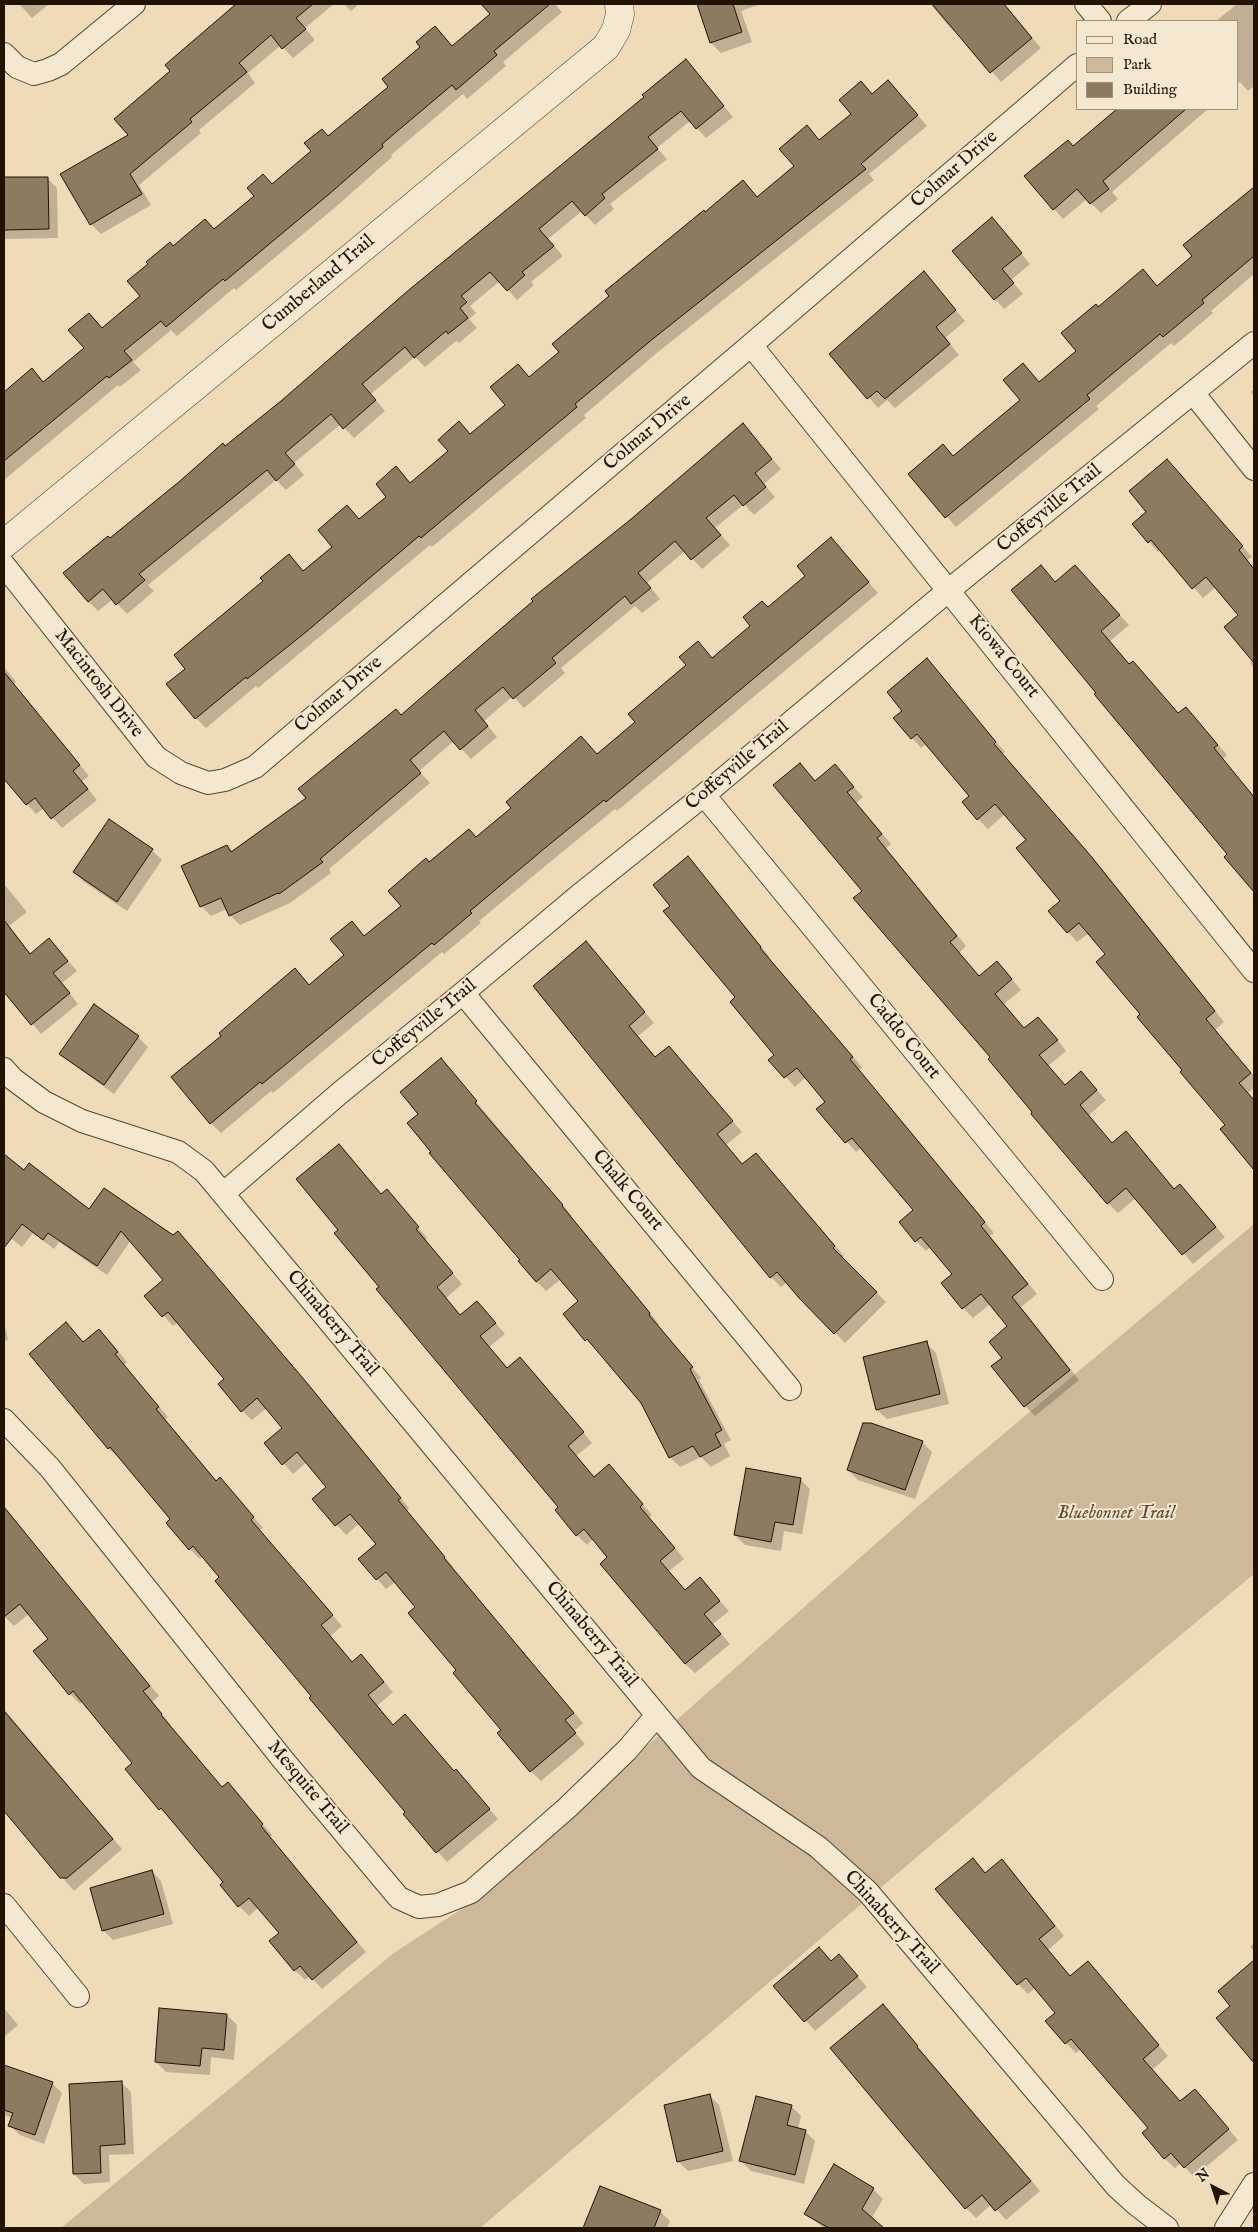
<!DOCTYPE html>
<html>
<head>
<meta charset="utf-8">
<style>
	body { margin:0 }
	#map { position:relative; width:1258px; height:2232px; overflow:hidden; background:#f0dbb8; font-family:"IM FELL English",serif }
	canvas { display:block }
	.frame { position:absolute; inset:0; border:5px solid #221201; pointer-events:none }
	.legend { position:absolute; left:1076px; top:20px; width:162px; height:90px; box-sizing:border-box; background:#f5e8d1; border:1px solid #a1927e; margin:0; padding:6px 9px; list-style:none; font-size:15px; color:#221201 }
	.legend li { display:flex; align-items:center; gap:10px; height:25px }
	.legend b { width:25px; border:1px solid #a1927e }
	.north { position:absolute; left:1188px; top:2162px; width:50px; height:50px; -webkit-text-stroke:4px #f5e8d1; paint-order:stroke; rotate:320deg; font-size:14px; font-weight:700; line-height:20px; text-align:center; color:#221201 }
	.north::after { content:''; display:block; margin:auto; width:18px; height:22px; background:#221201; clip-path:polygon(50% 0,100% 100%,50% 72%,0 100%) }
</style>
</head>
<body>
<div id="map">
<canvas width="1258" height="2232"></canvas>
<div class="frame"></div>
<ul class="legend">
<li><b style="height:6px;background:#f5e8d1"></b>Road</li>
<li><b style="height:14px;background:#cdb999"></b>Park</li>
<li><b style="height:14px;background:#8d7b60"></b>Building</li>
</ul>
<div class="north">N</div>
</div>
<script>
const g = document.querySelector('canvas').getContext('2d');
g.lineJoin = 'round';
function paint(path, color) {
  g.fillStyle = color;
  g.fill(path, 'evenodd');
}
function toPath(rows) {
  const path = new Path2D();
  for (const r of rows) {
    path.moveTo(r[0], r[1]);
    for (let i = 2; i < r.length; i += 2) path.lineTo(r[i], r[i + 1]);
  }
  return path;
}
function stroke(path, color, width, dash) {
  g.strokeStyle = color;
  g.lineWidth = width;
  g.lineCap = dash ? 'butt' : 'round';
  g.setLineDash(dash || []);
  g.stroke(path);
}
function label(font, color, halo, rows, align = 'center') {
  g.font = font + ' "IM FELL English",serif';
  g.lineWidth = 4;
  g.setLineDash([]);
  g.textBaseline = 'middle';
  g.strokeStyle = halo;
  g.fillStyle = color;
  for (const [text, x, y, turn = 0] of rows) {
    g.save();
    g.translate(x, y);
    g.rotate((+turn || 0) * Math.PI / 180);
    g.textAlign = isNaN(turn) ? turn : align;
    if (halo) g.strokeText(text, 0, 0);
    g.fillText(text, 0, 0);
    g.restore();
  }
}
paint(toPath([
	[1254,1224,1254,1574,1057,1738,480,2228,61,2228,395,1952,465,1907,932,1494]
]), '#cdb999');
paint(toPath([
	[19,4,49,4,32,18],
	[239,4,334,4,305,28,315,40,293,58,281,45,248,73,255,83,199,130,201,133,139,185,151,205,101,234,91,224,130,135,172,71,167,65],
	[344,4,359,4,351,11],
	[483,4,555,4,562,12,503,62,506,66,467,99,463,94,391,155,392,157,338,205,236,290,234,288,177,336,171,330,133,362,141,370,120,387,118,385,4,480,4,394,32,370,44,383,142,296,174,247,215,230,273,185,328,137,452,47,492,14],
	[698,4,761,4,741,11,752,42,721,53,711,43],
	[932,4,1004,4,1041,48,1001,82,957,31,955,32,946,23,931,5],
	[1237,4,1254,4,1254,86,1248,91,1240,82,1237,84,1237,21,1216,21],
	[686,61,733,117,706,138,690,121,657,148,667,159,610,204,614,209,595,225,582,211,548,239,563,256,531,282,534,285,517,300,500,281,470,306,476,313,469,319,477,328,459,343,456,341,425,367,415,357,371,394,385,411,354,438,341,424,294,463,304,475,286,490,276,480,148,585,154,591,127,614,113,599,98,611,88,601,110,540,281,402,646,97],
	[888,81,927,126,869,174,874,180,658,352,584,415,586,418,432,547,430,545,258,688,256,686,206,728,196,718,168,685,186,669,289,556,304,572,334,547,347,507,360,520,388,497,396,468,411,484,507,405,529,378,561,352,743,182,758,198,796,167,807,127,820,141],
	[1119,109,1208,109,1112,192,1118,199,1101,213,1087,199,1063,219,1054,209,1074,147],
	[47,178,57,188,58,238,4,239,4,179],
	[1254,188,1254,274,1211,311,1213,313,1174,346,1171,343,1096,406,1099,409,956,527,910,474,943,446,954,457,1022,400,1023,365,1040,383,1078,351,1099,308,1158,287,1194,256,1185,245],
	[1001,229,1030,264,1011,280,1023,294,1004,309,954,251],
	[924,273,965,321,945,338,959,355,895,408,887,400,878,408,831,354],
	[1254,389,1254,396,1251,392],
	[743,425,781,469,764,484,775,497,754,515,744,504,715,528,730,545,702,569,685,551,647,583,660,599,642,613,635,606,561,668,565,673,524,708,513,696,484,721,497,737,471,759,454,741,419,771,430,783,329,869,331,873,290,903,240,925,230,915,227,909,211,916,201,906,183,867,227,846,233,852,308,798,401,716],
	[1177,471,1252,557,1247,560,1254,568,1254,668,1250,663,1253,660,1240,615,1216,587,1203,598,1161,550,1158,552,1149,542,1148,512],
	[831,539,878,593,617,811,615,809,555,858,479,921,481,923,444,954,442,952,273,1093,271,1091,221,1133,211,1123,173,1077,223,1036,295,969,310,985,345,955,352,923,365,937,403,906,429,863,477,838,597,755,752,626,768,608,807,576],
	[1075,566,1129,625,1110,641,1130,665,1133,662,1143,672,1179,714,1195,718,1227,755,1223,759,1254,796,1254,891,1226,857,1229,855,1097,693,1055,583],
	[927,660,1005,752,1002,754,1100,866,1224,1022,1215,1030,1254,1076,1254,1088,1248,1093,1254,1100,1254,1168,1222,1130,1227,1125,1142,1014,1107,954,1089,933,1077,942,1050,912,1062,901,1027,840,1005,814,988,829,978,819,971,796,927,743,921,748,912,738,904,711],
	[4,667,16,682,14,684,89,776,82,781,97,800,62,828,44,808,36,814,27,804,14,781,4,769],
	[835,766,863,797,856,803,891,844,886,848,966,946,959,953,980,977,1006,972,1021,990,1004,1004,1025,1029,1048,1028,1066,1051,1048,1066,1066,1086,1081,1073,1106,1100,1089,1115,1112,1144,1135,1142,1175,1190,1189,1196,1225,1237,1193,1264,1136,1198,1118,1213,1108,1203,1034,1113,864,891,809,774,816,782],
	[152,850,162,860,127,911,84,882,74,872],
	[688,858,770,957,769,958,862,1067,859,1070,994,1233,990,1236,1037,1294,1021,1307,1079,1380,1035,1416,1025,1406,1004,1358,1009,1327,990,1304,973,1318,963,1308,953,1274,930,1247,926,1251,916,1241,915,1211,862,1147,856,1152,818,1109,827,1102,806,1077,795,1087,770,1060,776,1055,672,906],
	[4,884,27,912,9,926,31,954,49,939,77,971,62,983,78,1004,41,1034,4,990],
	[586,943,654,1023,638,1036,656,1058,669,1047,742,1132,726,1145,743,1165,766,1165,844,1256,842,1258,886,1302,845,1343,787,1282,781,1287,771,1277,535,986],
	[138,1037,148,1047,114,1094,71,1063,61,1053],
	[441,1060,572,1216,571,1217,659,1324,658,1325,701,1378,699,1380,731,1440,724,1444,730,1456,711,1467,701,1457,680,1467,670,1457,642,1403,597,1349,586,1340,580,1302,561,1279,546,1291,536,1281,522,1260,433,1152,420,1115],
	[339,1145,382,1195,396,1201,427,1238,425,1240,462,1284,446,1298,461,1316,487,1313,505,1334,489,1347,507,1369,520,1358,592,1443,576,1456,595,1478,619,1476,652,1515,649,1517,684,1559,669,1571,686,1591,700,1579,729,1611,713,1624,730,1644,695,1673,685,1664,593,1539,587,1545,577,1535,560,1507,381,1287,340,1230],
	[4,1155,24,1171,89,1210,104,1190,316,1394,409,1508,407,1511,454,1568,453,1569,583,1723,574,1731,585,1744,541,1781,531,1771,499,1733,503,1730,458,1670,417,1607,395,1582,386,1589,377,1579,377,1544,360,1523,346,1535,314,1499,328,1487,307,1462,293,1474,266,1443,284,1428,267,1408,252,1420,242,1411,226,1379,178,1322,173,1326,146,1296,164,1280,131,1240,107,1275,59,1242,54,1249,33,1233,22,1247,4,1233],
	[4,1321,8,1340,4,1341],
	[66,1324,84,1343,99,1330,109,1340,127,1362,124,1365,168,1417,165,1419,217,1481,220,1479,230,1489,263,1528,259,1530,342,1626,330,1636,353,1663,371,1666,393,1692,377,1706,393,1726,405,1716,454,1772,456,1771,466,1781,498,1819,447,1862,405,1814,407,1812,313,1696,221,1577,203,1556,200,1559,190,1549,168,1523,172,1519,120,1457,119,1458,109,1449,30,1354],
	[926,1343,936,1353,949,1404,887,1419,877,1410],
	[865,1422,922,1442,932,1452,915,1499,858,1480,848,1470],
	[800,1479,810,1489,802,1534,784,1531,781,1551,745,1545,735,1535],
	[4,1506,83,1605,159,1696,152,1702,171,1725,170,1726,222,1788,237,1794,272,1835,270,1837,366,1952,322,1989,310,1976,305,1980,295,1970,281,1933,259,1907,249,1916,239,1906,225,1883,127,1769,134,1763,83,1701,80,1704,70,1694,35,1651,50,1639,29,1614,14,1626,4,1616],
	[4,1709,122,1849,74,1891,4,1811],
	[973,1859,986,1874,1001,1861,1011,1870,1064,1936,1048,1950,1071,1977,1088,1963,1168,2056,1152,2070,1180,2103,1195,2090,1238,2140,1194,2177,1181,2163,1175,2168,1165,2159,1144,2133,1150,2128,1081,2049,1076,2053,1066,2043,1047,2021,1057,2013,1035,1988,1028,1994,1018,1984],
	[152,1871,161,1881,173,1924,113,1940,103,1930],
	[1254,1943,1254,1952,1250,1947],
	[839,1956,867,1987,815,2031,775,1986,832,1962],
	[1254,1962,1254,2060,1249,2055,1232,2006,1219,1991],
	[4,2008,18,2025,4,2037],
	[227,2015,237,2025,234,2060,211,2057,210,2075,166,2072,156,2062],
	[892,2016,1040,2191,1006,2220,992,2204,976,2218,966,2208],
	[4,2066,52,2083,62,2093,44,2144,20,2135,10,2126,12,2118,4,2115],
	[121,2082,131,2092,134,2154,109,2155,110,2182,84,2184,74,2174],
	[709,2095,719,2105,733,2161,688,2171,678,2161],
	[791,2106,801,2116,798,2129,805,2131,815,2141,804,2184,751,2171,741,2161],
	[601,2188,660,2211,670,2221,667,2228,585,2228],
	[873,2189,883,2199,871,2219,882,2228,824,2228,806,2214]
]), '#0003');
const building = toPath([
	[236,4,313,4,296,18,306,29,282,49,271,35,239,63,247,72,190,119,192,122,130,174,142,194,90,225,60,174,128,135,114,119,170,71,165,65,236,4],
	[481,4,550,4,494,51,497,55,456,90,452,85,382,144,383,147,328,195,225,281,223,279,166,327,161,321,124,351,132,360,109,378,107,376,4,461,4,392,32,368,43,382,84,348,68,330,89,313,102,328,140,296,127,281,148,264,146,262,170,242,173,246,205,219,214,229,254,196,247,188,263,174,272,184,311,151,304,143,322,129,328,136,388,87,382,79,420,47,416,42,435,26,452,46,490,14,481,4],
	[697,4,733,4,742,32,710,43,697,4],
	[932,4,1004,4,1032,38,990,73,932,4],
	[686,59,724,106,696,129,681,111,648,137,658,149,602,194,605,198,585,216,572,201,539,229,554,246,522,272,525,275,507,291,490,272,461,296,467,302,460,308,468,318,448,334,446,331,414,358,405,347,362,384,376,400,343,429,331,414,285,453,295,464,276,481,267,470,139,574,145,580,116,605,103,589,88,602,63,573,108,536,110,538,180,481,223,443,225,446,281,401,410,289,644,97,642,95,686,59],
	[888,80,918,115,861,164,866,169,649,342,575,404,577,407,421,538,419,536,306,632,247,679,246,677,195,719,166,684,185,669,174,655,263,581,260,578,289,554,303,571,332,547,318,530,347,505,359,519,386,497,376,484,396,466,410,483,448,451,438,440,459,421,470,434,505,405,490,387,518,364,529,377,559,352,552,344,609,296,605,291,704,210,705,212,743,180,757,197,794,166,779,149,807,125,819,140,851,114,839,100,861,81,872,94,888,80],
	[1117,109,1186,109,1103,181,1109,189,1090,204,1077,189,1053,210,1024,176,1068,140,1073,146,1117,109],
	[4,177,48,177,49,229,4,230,4,177],
	[1254,187,1254,256,1202,300,1204,303,1163,337,1160,334,1087,395,1090,399,945,518,908,474,943,444,953,456,1020,400,1003,380,1023,363,1039,382,1076,351,1061,333,1096,304,1098,307,1143,269,1157,286,1192,256,1183,245,1254,187],
	[992,217,1022,253,1002,269,1014,283,994,300,952,251,992,217],
	[924,271,956,310,936,327,950,344,885,399,877,391,867,399,829,354,924,271],
	[743,423,772,459,755,473,766,487,743,506,734,495,706,518,721,535,691,560,675,541,638,573,651,588,631,604,625,596,552,658,556,663,513,699,503,687,475,710,488,726,460,750,444,731,410,760,421,773,320,859,323,862,279,894,278,893,229,916,221,898,200,907,181,866,227,845,231,852,306,798,298,789,396,709,401,715,533,601,531,599,630,520,743,423],
	[1167,459,1243,546,1239,550,1254,569,1254,663,1224,627,1238,615,1206,577,1192,589,1151,540,1148,543,1132,524,1146,512,1129,491,1167,459],
	[831,537,869,582,606,802,604,800,545,848,470,911,472,913,434,945,432,943,262,1084,260,1082,210,1124,171,1077,221,1036,219,1033,295,968,309,985,344,955,330,939,352,921,364,936,401,906,388,891,426,858,429,862,469,829,476,837,511,808,506,802,581,736,597,754,635,722,628,714,686,665,679,657,698,641,712,658,750,626,743,617,762,601,768,607,805,576,797,566,831,537],
	[1041,565,1055,582,1075,565,1120,615,1101,631,1129,664,1133,661,1178,713,1186,707,1218,745,1214,748,1254,797,1254,892,1224,857,1227,854,1094,694,1096,693,1011,590,1041,565],
	[927,658,996,742,994,744,1090,855,1215,1011,1206,1019,1251,1073,1239,1083,1254,1100,1254,1170,1220,1129,1225,1125,1180,1072,1182,1070,1137,1017,1140,1014,1096,962,1105,954,1079,923,1067,933,1048,911,1060,901,1016,848,1026,840,995,804,977,820,962,802,969,796,917,734,911,739,893,718,902,711,887,692,927,658],
	[4,672,80,765,73,771,88,789,51,819,35,798,26,805,4,779,4,672],
	[800,763,815,781,835,764,854,787,847,792,882,834,877,838,957,936,950,942,979,976,997,961,1012,979,995,994,1024,1028,1038,1017,1058,1040,1039,1055,1065,1085,1081,1071,1097,1090,1080,1105,1112,1143,1126,1131,1174,1189,1180,1184,1216,1227,1182,1255,1126,1188,1107,1204,1031,1114,1032,1112,988,1059,990,1057,853,898,862,891,773,785,800,763],
	[109,819,153,849,117,902,73,872,109,819],
	[688,856,761,947,760,948,853,1057,850,1059,985,1222,981,1226,1028,1284,1012,1297,1070,1370,1024,1407,991,1366,1002,1358,989,1342,1007,1326,981,1294,962,1309,941,1283,952,1274,921,1237,915,1242,899,1222,913,1210,852,1138,845,1143,816,1109,825,1102,797,1068,784,1078,768,1060,774,1055,730,1002,735,997,663,911,670,906,653,885,688,856],
	[4,920,30,954,49,938,68,961,53,973,70,993,31,1025,4,992,4,920],
	[586,941,645,1012,629,1026,655,1057,669,1046,733,1121,717,1134,742,1164,756,1153,835,1246,833,1248,877,1292,834,1334,799,1298,777,1272,770,1278,533,986,586,941],
	[94,1004,139,1036,104,1085,59,1054,94,1004],
	[441,1058,477,1101,475,1103,563,1205,562,1206,650,1313,649,1315,693,1367,690,1369,722,1430,715,1434,721,1446,700,1457,693,1446,669,1458,641,1403,587,1339,585,1341,563,1314,578,1301,551,1269,536,1282,518,1261,520,1260,429,1153,431,1152,407,1123,418,1114,400,1092,441,1058],
	[339,1144,381,1194,387,1189,419,1227,416,1229,453,1273,437,1287,460,1315,477,1301,496,1323,480,1336,507,1368,520,1357,584,1432,568,1446,594,1477,609,1464,643,1504,640,1507,675,1548,660,1561,685,1590,700,1577,720,1601,704,1614,721,1634,685,1664,600,1564,607,1557,584,1529,576,1536,555,1510,558,1507,376,1289,379,1287,334,1233,338,1230,296,1179,339,1144],
	[4,1154,24,1170,29,1163,89,1209,104,1188,173,1235,178,1231,307,1383,401,1498,398,1500,445,1557,444,1558,574,1713,565,1720,576,1733,530,1772,497,1733,501,1730,453,1673,456,1670,408,1613,415,1607,386,1572,376,1580,358,1559,376,1544,350,1514,335,1526,312,1499,326,1487,297,1452,282,1465,264,1443,282,1428,257,1398,241,1412,218,1384,224,1379,168,1312,162,1317,144,1296,163,1280,121,1231,97,1266,48,1233,43,1240,22,1224,4,1248,4,1154],
	[66,1322,83,1342,99,1329,118,1352,115,1354,159,1407,156,1409,216,1481,220,1477,254,1517,251,1520,333,1615,321,1625,352,1662,361,1654,384,1682,368,1695,393,1725,405,1714,454,1771,456,1769,490,1809,436,1853,403,1814,405,1812,309,1698,311,1696,215,1581,219,1577,193,1546,189,1550,166,1523,170,1519,110,1447,108,1449,29,1354,66,1322],
	[927,1341,940,1394,876,1410,863,1357,927,1341],
	[863,1423,871,1423,923,1441,905,1490,847,1470,863,1423],
	[746,1468,801,1478,793,1525,775,1522,771,1542,734,1535,746,1468],
	[4,1507,150,1686,143,1691,162,1714,161,1715,222,1787,228,1782,263,1824,261,1826,357,1942,312,1980,300,1966,294,1971,269,1941,279,1933,249,1898,238,1907,220,1885,223,1882,161,1808,159,1810,125,1769,132,1763,73,1691,69,1695,33,1651,48,1639,20,1604,4,1617,4,1507],
	[4,1711,113,1839,67,1878,60,1878,4,1811,4,1711],
	[973,1858,985,1873,1002,1859,1055,1926,1039,1939,1070,1976,1088,1961,1159,2045,1143,2059,1180,2101,1195,2089,1229,2129,1184,2168,1171,2153,1164,2159,1142,2133,1148,2128,1071,2039,1065,2044,1045,2021,1055,2013,1026,1978,1017,1985,935,1889,973,1858],
	[152,1870,164,1914,102,1931,90,1888,152,1870],
	[819,1947,831,1961,839,1954,858,1976,804,2022,773,1986,819,1947],
	[1254,1960,1254,2063,1216,2018,1230,2006,1218,1991,1254,1960],
	[883,2004,918,2046,917,2047,1031,2181,995,2211,982,2195,965,2209,830,2048,883,2004],
	[159,2008,227,2014,224,2050,202,2048,200,2066,155,2062,159,2008],
	[4,2065,53,2082,35,2135,8,2126,13,2113,4,2110,4,2065],
	[122,2081,125,2144,100,2146,101,2173,73,2174,69,2084,122,2081],
	[710,2094,723,2151,677,2162,664,2105,710,2094],
	[756,2096,792,2105,787,2125,806,2130,795,2175,739,2161,756,2096],
	[834,2164,874,2188,862,2209,884,2228,829,2228,804,2214,834,2164],
	[600,2186,661,2210,654,2228,583,2228,600,2186]
]);
paint(building, '#8d7b60');
stroke(building, '#221201', 1);
const minor = toPath([
	[1086,4,1100,21],
	[1128,21,1150,4],
	[4,54,17,67,34,74,48,70,61,64,134,4],
	[751,345,1254,971],
	[1194,394,1254,469],
	[4,565,156,757,181,773,208,783,225,780,255,767,751,345,1077,65],
	[704,795,1102,1279],
	[463,993,790,1389],
	[4,1069,13,1079,44,1102,82,1121,178,1152,204,1171,701,1768,818,1847,868,1892,1116,2186,1137,2205,1167,2228],
	[224,1193,341,1092,463,993,582,893,704,795,949,590,1254,343],
	[4,1420,50,1468,284,1761,399,1898,419,1907,438,1905,471,1892,568,1807,627,1750,657,1715],
	[4,1905,78,1996],
	[1226,2228,1254,2184]
]);
const tertiary = toPath([
	[4,544,606,47,616,30,620,14,619,4]
]);
stroke(minor, '#56442f', 24);
stroke(tertiary, '#56442f', 29);
stroke(minor, '#f5e8d1', 22);
stroke(tertiary, '#f5e8d1', 28);
label('19px', '#221201', '#f5e8d1', [
	["Colmar Drive",955,170,-41],
	["Cumberland Trail",319,284,-40],
	["Colmar Drive",648,433,-40],
	["Coffeyville Trail",1050,509,-39],
	["Kiowa Court",1003,657,51],
	["Macintosh Drive",98,684,52],
	["Colmar Drive",339,695,-40],
	["Coffeyville Trail",738,766,-40],
	["Coffeyville Trail",425,1024,-39],
	["Caddo Court",903,1037,51],
	["Chalk Court",627,1191,50],
	["Chinaberry Trail",332,1324,50],
	["Chinaberry Trail",591,1635,50],
	["Mesquite Trail",307,1788,50],
	["Chinaberry Trail",891,1923,48]
]);
label('italic 19px', '#5e4c36', '#f5e8d1', [
	["Bluebonnet Trail",1116,1514]
]);
</script>
</body>
</html>
